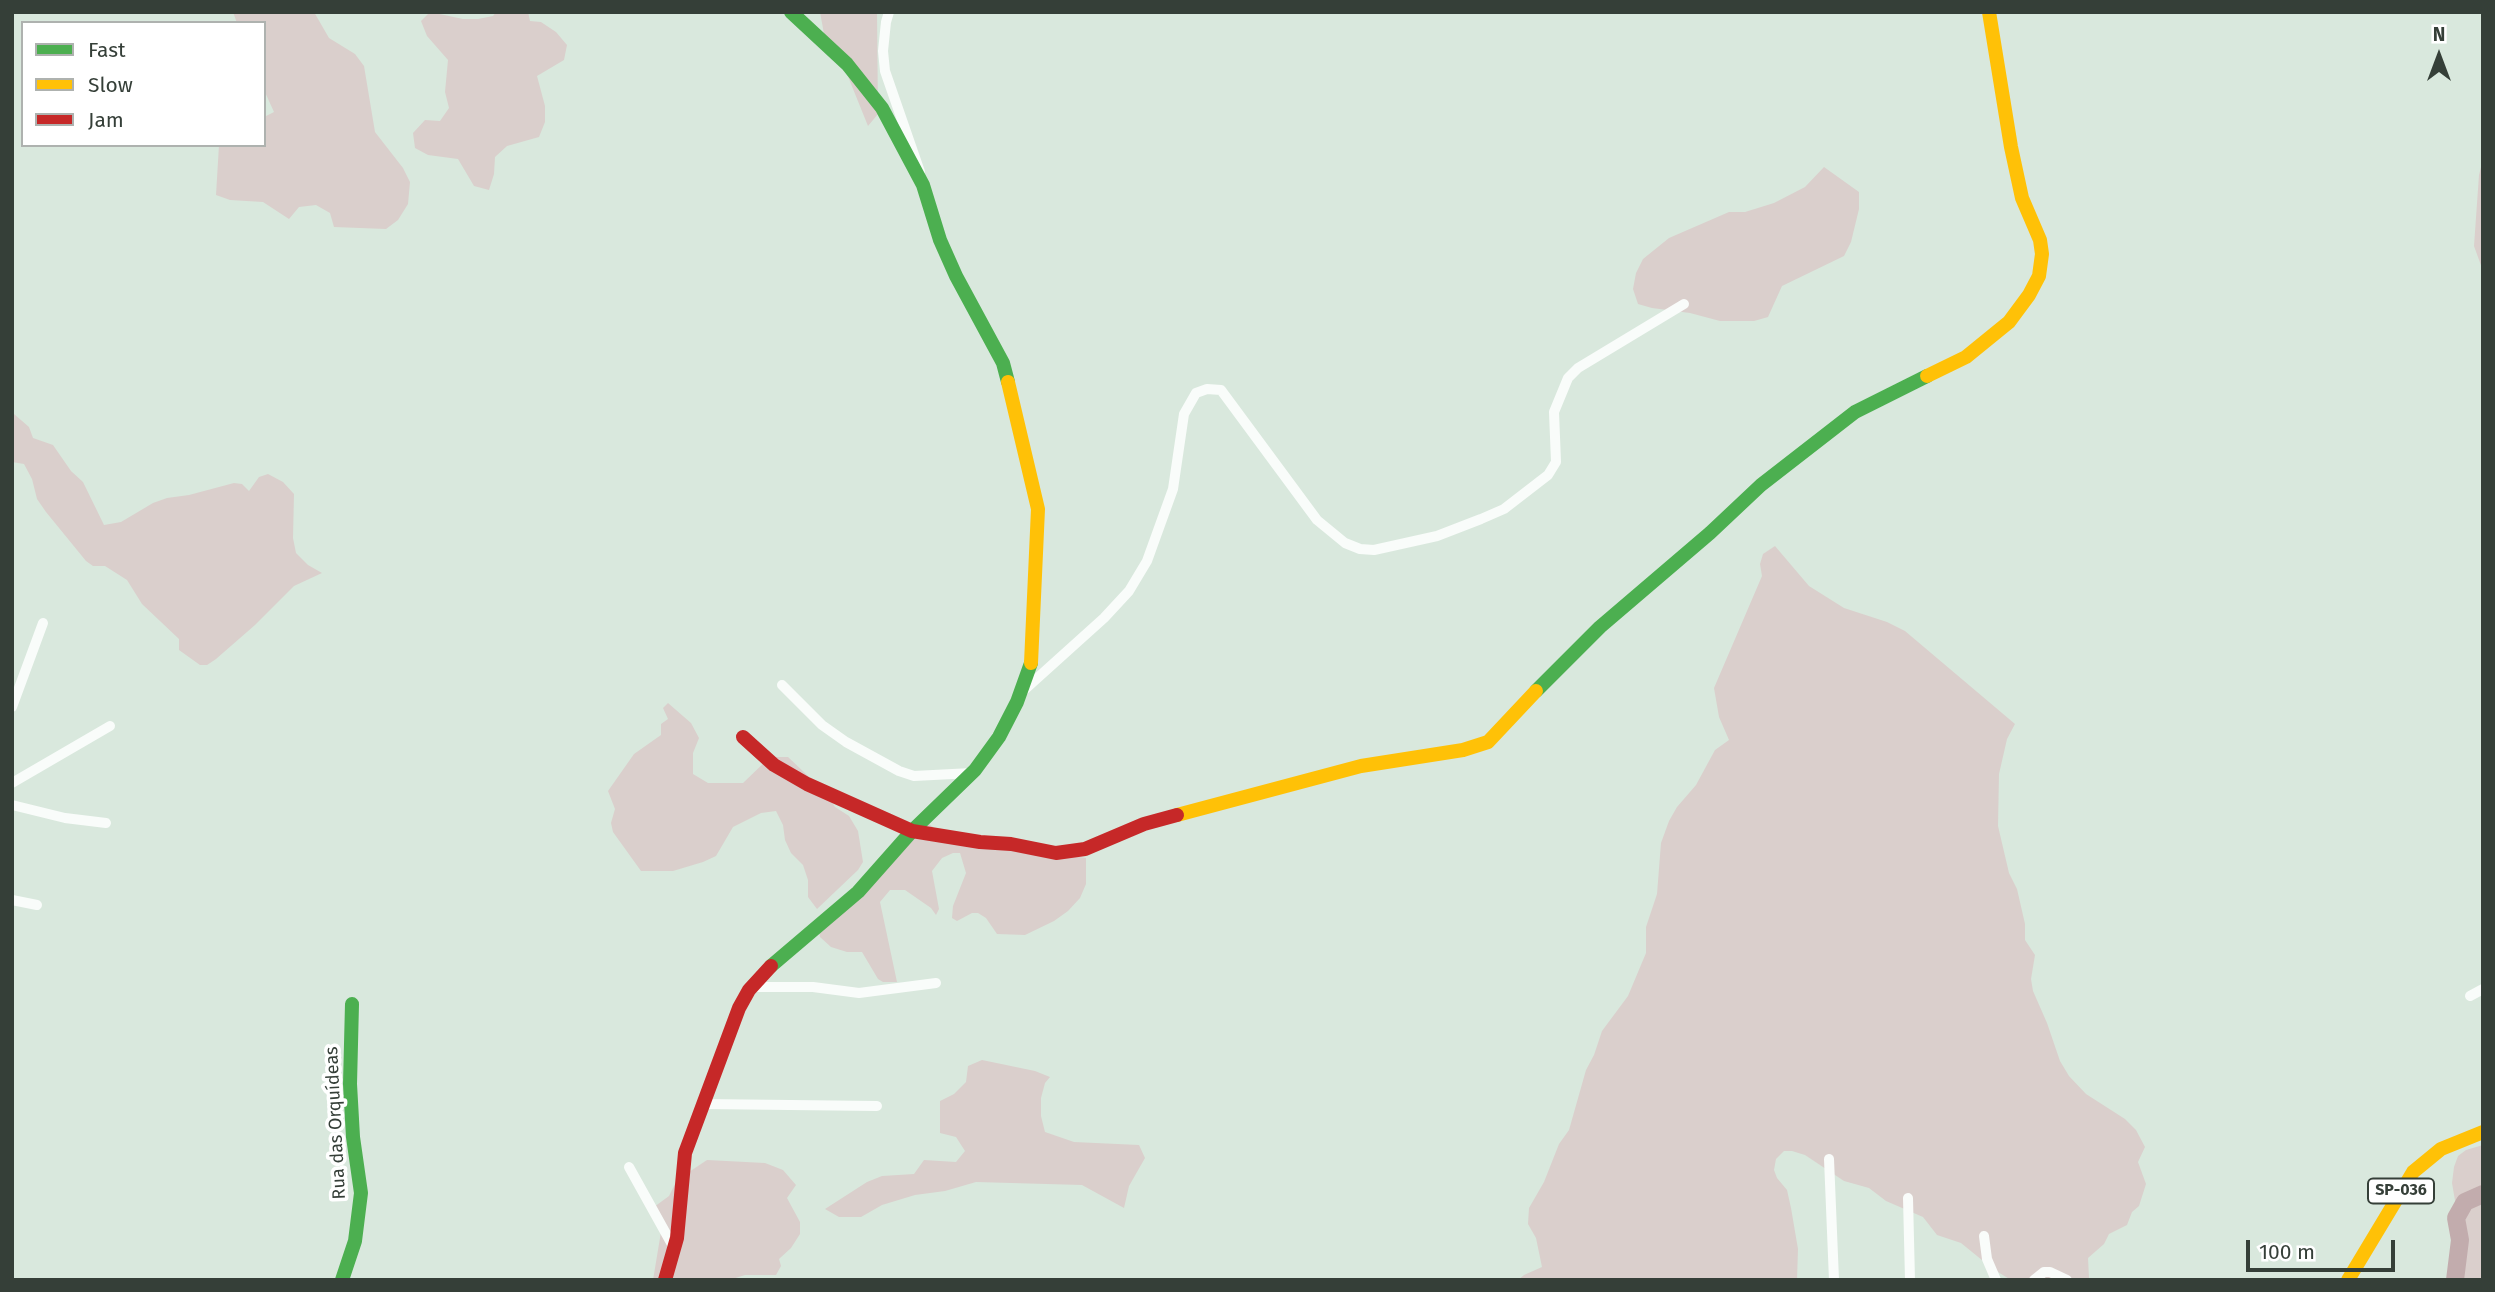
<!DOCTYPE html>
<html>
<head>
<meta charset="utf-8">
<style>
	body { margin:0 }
	#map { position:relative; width:2495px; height:1292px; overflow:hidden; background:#d9e8dd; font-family:"Fira Sans",sans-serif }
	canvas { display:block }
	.frame { position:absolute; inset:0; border:14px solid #353f38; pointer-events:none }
	.legend { position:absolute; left:21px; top:21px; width:245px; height:126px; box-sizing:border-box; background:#fff; border:2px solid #aeb2af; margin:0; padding:9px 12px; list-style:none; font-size:21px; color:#353f38 }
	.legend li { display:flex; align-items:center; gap:14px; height:35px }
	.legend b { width:35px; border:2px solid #aeb2af }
	.north { position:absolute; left:2404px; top:21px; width:70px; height:70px; -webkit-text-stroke:5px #fff; paint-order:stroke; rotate:0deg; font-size:19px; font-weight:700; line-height:28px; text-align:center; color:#353f38 }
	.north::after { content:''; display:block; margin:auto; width:24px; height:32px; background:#353f38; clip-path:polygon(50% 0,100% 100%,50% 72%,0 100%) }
	.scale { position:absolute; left:2246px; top:1240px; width:149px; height:32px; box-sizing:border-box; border:4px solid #353f38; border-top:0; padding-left:9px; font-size:21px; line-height:24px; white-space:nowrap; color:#353f38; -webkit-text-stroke:5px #fff; paint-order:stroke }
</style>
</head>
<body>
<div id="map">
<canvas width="2495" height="1292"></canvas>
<div class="frame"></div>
<ul class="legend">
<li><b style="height:9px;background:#4caf50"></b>Fast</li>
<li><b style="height:9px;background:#ffc107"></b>Slow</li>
<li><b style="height:9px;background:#c62828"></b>Jam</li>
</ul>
<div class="north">N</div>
<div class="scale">100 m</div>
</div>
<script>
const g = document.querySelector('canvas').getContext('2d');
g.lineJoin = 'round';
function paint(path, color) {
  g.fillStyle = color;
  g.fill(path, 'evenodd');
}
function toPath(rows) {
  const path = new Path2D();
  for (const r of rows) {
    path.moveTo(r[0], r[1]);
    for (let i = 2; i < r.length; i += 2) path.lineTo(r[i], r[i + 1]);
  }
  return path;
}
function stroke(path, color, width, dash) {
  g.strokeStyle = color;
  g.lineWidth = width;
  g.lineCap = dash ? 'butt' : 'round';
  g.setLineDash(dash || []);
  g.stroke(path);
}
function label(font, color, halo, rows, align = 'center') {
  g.font = font + ' "Fira Sans",sans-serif';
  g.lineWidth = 7;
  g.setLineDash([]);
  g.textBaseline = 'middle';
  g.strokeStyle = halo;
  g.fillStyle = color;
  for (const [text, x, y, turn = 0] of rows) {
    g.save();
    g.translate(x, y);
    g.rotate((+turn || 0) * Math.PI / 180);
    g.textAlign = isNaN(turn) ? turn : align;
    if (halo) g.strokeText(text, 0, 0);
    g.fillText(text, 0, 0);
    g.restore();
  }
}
paint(toPath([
	[233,12,314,12,329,38,355,54,364,66,375,132,403,168,410,182,408,204,398,220,386,229,334,227,330,213,316,205,299,207,289,219,263,202,230,200,216,195,219,145,264,145,264,117,274,112,264,90,264,23,237,23],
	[430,12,463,19,478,19,493,16,496,12,528,12,530,21,541,22,556,32,567,45,564,60,537,76,545,106,545,122,539,137,507,146,495,157,494,174,489,190,474,186,458,159,428,155,415,148,413,133,425,120,440,121,449,108,445,92,448,60,427,36,421,21],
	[820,12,877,12,878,114,868,126,845,69,824,34],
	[2483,159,2483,271,2474,246,2479,175],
	[1824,167,1859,192,1859,209,1851,242,1844,256,1782,286,1768,317,1754,321,1720,321,1690,313,1652,308,1638,304,1633,289,1636,273,1643,259,1669,238,1729,212,1745,212,1774,203,1805,187],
	[12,410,14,414,29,427,33,438,53,445,71,471,83,482,104,525,121,522,153,503,167,498,189,495,234,483,242,484,249,491,259,477,268,474,283,482,294,494,293,538,296,553,308,565,322,573,294,586,255,625,216,659,207,665,200,665,179,650,179,639,142,604,127,580,105,566,93,566,86,561,46,512,37,499,32,479,24,464,12,462],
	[1775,546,1809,586,1844,608,1887,622,1905,631,2015,724,2007,739,1999,774,1998,826,2009,873,2017,889,2025,924,2025,940,2035,955,2031,979,2033,991,2047,1023,2060,1061,2069,1076,2086,1094,2125,1119,2136,1130,2145,1147,2138,1162,2146,1184,2139,1206,2132,1212,2127,1225,2109,1234,2104,1244,2088,1258,2089,1278,2087,1280,2011,1280,1993,1269,1961,1243,1937,1235,1923,1217,1886,1201,1869,1188,1844,1181,1805,1155,1792,1151,1784,1151,1776,1159,1774,1170,1777,1178,1787,1190,1791,1208,1798,1249,1797,1280,1518,1280,1524,1275,1542,1267,1536,1238,1528,1224,1529,1208,1544,1182,1559,1144,1569,1130,1586,1070,1594,1055,1602,1031,1628,996,1646,953,1646,927,1657,894,1661,843,1669,821,1677,807,1696,785,1715,750,1729,740,1719,717,1714,688,1762,576,1760,564,1763,554],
	[668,703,691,723,699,738,693,753,693,774,708,783,743,783,770,757,788,757,826,793,835,807,849,816,858,831,863,862,858,870,817,909,808,897,808,880,803,865,791,853,785,840,783,825,776,811,761,813,733,827,716,856,703,862,673,871,641,871,613,832,611,823,615,809,608,791,634,754,661,735,661,724,668,719,663,708],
	[929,824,936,829,1025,849,1086,858,1086,884,1080,898,1068,911,1054,921,1025,935,997,934,986,918,978,913,972,913,957,921,952,918,953,906,966,873,960,853,953,853,942,858,932,871,939,909,936,915,931,908,905,890,890,890,880,902,897,982,883,982,878,979,862,952,847,952,831,947,820,937,818,927],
	[982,1060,1035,1071,1050,1077,1045,1083,1041,1098,1041,1116,1045,1132,1074,1142,1139,1145,1145,1158,1129,1186,1124,1208,1082,1185,976,1182,945,1191,915,1195,882,1205,861,1217,839,1217,825,1209,867,1182,882,1176,914,1174,924,1160,956,1162,965,1151,956,1137,940,1133,940,1101,954,1094,966,1082,968,1066],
	[2483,1145,2483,1280,2455,1280,2453,1258,2458,1218,2452,1183,2454,1167,2458,1156,2466,1150],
	[707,1160,765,1163,783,1170,796,1185,787,1198,800,1222,800,1234,791,1248,779,1259,781,1266,776,1275,745,1275,729,1280,653,1280,662,1226,654,1207,669,1196,677,1180]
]), '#dacfcc');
stroke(toPath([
	[2455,1280,2460,1240,2456,1218,2465,1202,2483,1194]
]), '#c2acad', 18);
stroke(toPath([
	[889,12,886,22,883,51,885,71,920,172],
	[782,685,822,725,846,742,899,771,914,776,972,773],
	[1023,691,1104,618,1129,591,1147,561,1173,489,1184,414,1196,393,1207,389,1221,390,1317,520,1345,543,1360,549,1374,550,1437,536,1481,519,1504,509,1548,475,1556,462,1554,412,1568,378,1578,368,1684,304],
	[12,707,43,623],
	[12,783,110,726],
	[12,805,65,818,106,823],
	[12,900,37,905],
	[752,987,813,987,859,993,936,983],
	[2470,996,2483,989],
	[703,1104,877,1106],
	[1829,1159,1834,1280],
	[629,1167,674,1248],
	[1908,1198,1910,1280],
	[1984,1236,1987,1259,1996,1280],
	[2034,1280,2044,1272,2050,1272,2067,1280]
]), '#f9fcfa', 10);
stroke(toPath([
	[791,12,847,64,882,108,923,185,940,240,956,276,1003,363,1008,382],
	[1536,691,1600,627,1710,533,1761,485,1855,412,1927,376],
	[771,966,858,892,912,831,975,770,999,737,1017,702,1031,663],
	[342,1280,355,1241,361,1193,353,1137,350,1084,352,1004]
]), '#4caf50', 14);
stroke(toPath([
	[1927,376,1966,357,2009,322,2029,295,2039,276,2042,254,2040,240,2022,198,2011,147,1989,12],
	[1008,382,1038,509,1031,663],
	[1177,815,1361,766,1463,750,1488,742,1536,691],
	[2348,1280,2413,1172,2441,1149,2483,1132]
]), '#ffc107', 14);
stroke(toPath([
	[743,737,774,765,807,784,912,831,980,842,1011,844,1056,853,1085,849,1144,824,1177,815],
	[665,1280,677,1238,685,1153,739,1008,749,990,771,966]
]), '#c62828', 14);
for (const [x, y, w] of [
	[2401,1191,66]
]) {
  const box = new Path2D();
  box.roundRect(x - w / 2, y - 12.5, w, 25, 5);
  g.fillStyle = '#fff';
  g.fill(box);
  stroke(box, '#353f38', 2);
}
label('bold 16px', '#353f38', null, [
	["SP-036",2401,1191]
]);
label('18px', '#353f38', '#fff', [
	["Rua das Orquídeas",336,1123,-93]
]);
</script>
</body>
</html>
